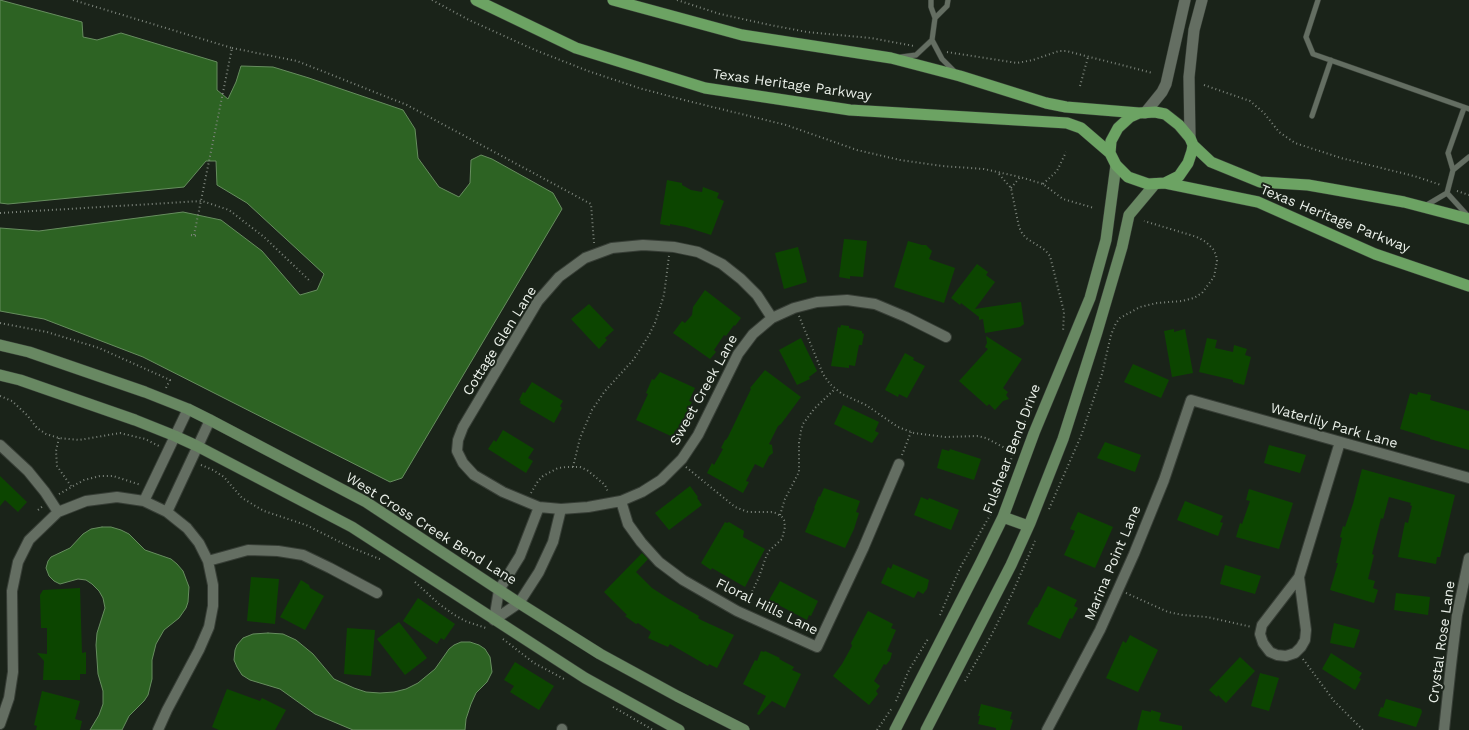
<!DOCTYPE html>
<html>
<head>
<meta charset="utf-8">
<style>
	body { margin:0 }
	canvas { display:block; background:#1a2319 }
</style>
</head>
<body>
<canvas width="1469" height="730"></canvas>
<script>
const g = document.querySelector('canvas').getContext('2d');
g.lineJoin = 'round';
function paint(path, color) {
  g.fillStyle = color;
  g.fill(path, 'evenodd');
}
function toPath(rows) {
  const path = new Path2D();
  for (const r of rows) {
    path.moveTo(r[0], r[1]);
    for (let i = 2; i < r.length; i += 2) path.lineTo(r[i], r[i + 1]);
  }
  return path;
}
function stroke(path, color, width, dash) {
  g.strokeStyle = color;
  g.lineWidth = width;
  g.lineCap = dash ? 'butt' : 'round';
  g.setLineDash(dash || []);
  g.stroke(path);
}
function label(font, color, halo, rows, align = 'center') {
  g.font = font + ' "Work Sans",sans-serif';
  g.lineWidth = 4;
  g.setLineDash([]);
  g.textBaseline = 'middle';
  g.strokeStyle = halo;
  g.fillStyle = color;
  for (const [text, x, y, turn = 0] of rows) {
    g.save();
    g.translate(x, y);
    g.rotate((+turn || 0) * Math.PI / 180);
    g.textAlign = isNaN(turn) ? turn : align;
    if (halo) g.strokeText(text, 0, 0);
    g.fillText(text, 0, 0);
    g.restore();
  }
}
const water = toPath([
	[0,0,82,22,83,37,97,40,121,33,217,62,217,90,228,99,236,82,241,66,273,67,309,78,403,110,415,129,418,158,439,187,459,197,470,183,471,160,481,155,492,159,553,193,562,209,402,478,390,482,143,357,44,319,0,311,0,228,39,231,183,212,221,220,262,251,300,295,317,290,324,274,247,203,217,185,216,161,206,161,184,187,8,204,0,203,0,0],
	[102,527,111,527,121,530,129,534,145,550,171,559,177,564,183,571,189,587,188,602,186,608,179,618,164,630,156,644,152,660,152,679,148,695,144,701,129,716,122,730,90,730,99,715,103,704,103,691,98,674,96,645,97,633,105,608,103,598,99,591,92,584,86,580,78,579,60,584,54,581,49,576,46,568,48,561,51,557,70,548,83,534,91,529,102,527],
	[268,633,283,634,296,640,313,654,334,679,354,688,366,692,380,693,394,692,406,689,418,683,435,669,449,649,454,645,461,642,470,642,479,645,485,649,490,657,492,672,487,682,476,693,471,704,466,719,465,730,353,730,315,714,280,689,250,680,242,675,237,667,234,660,235,650,237,645,243,638,253,634,268,633]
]);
paint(water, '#2d6323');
stroke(water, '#668d5e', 1);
paint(toPath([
	[667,180,682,183,682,185,691,190,702,192,703,187,719,193,717,198,724,201,711,235,686,227,670,224,670,226,660,224],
	[844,239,867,241,863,277,850,276,850,279,839,277],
	[908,241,922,245,926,245,932,251,929,259,955,268,944,303,894,287],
	[798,247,807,282,784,289,775,253],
	[977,264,988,272,986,275,995,282,975,309,1021,302,1024,324,1020,327,985,333,983,319,979,320,979,317,961,303,960,305,951,298],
	[705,290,741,318,735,326,734,325,726,336,724,335,714,350,716,352,710,359,673,333,682,321,685,323,692,315,693,307],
	[589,304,614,330,605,338,607,340,599,349,571,319],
	[841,325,849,326,849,328,862,331,862,333,864,334,862,345,859,345,855,366,849,365,849,368,831,366,838,327,840,328],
	[1174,329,1174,332,1185,329,1193,373,1172,377,1164,331],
	[986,336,1022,359,1003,388,1008,392,1006,395,1009,399,1003,401,995,410,989,404,987,406,959,381,988,349,985,347,987,343],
	[801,338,817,371,809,377,810,379,797,385,779,350],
	[1207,338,1217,340,1215,348,1233,352,1234,345,1247,349,1245,355,1251,357,1244,385,1233,382,1233,380,1199,372],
	[905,353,914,358,913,360,925,366,907,398,899,394,898,397,885,390],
	[1133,364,1169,380,1161,398,1124,382],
	[765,370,801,397,781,424,778,426,769,444,772,445,773,453,769,456,763,468,755,464,746,481,749,482,743,493,707,473,712,463,714,465,723,449,721,448,725,440,726,440,728,437,751,389,750,388],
	[660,372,695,388,689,401,692,402,687,412,677,431,675,430,673,437,636,420,648,394,646,393,652,379,654,380],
	[532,382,563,401,560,406,562,408,554,423,520,403,521,401,519,400,523,392,525,393],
	[1418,392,1431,395,1430,400,1469,411,1469,450,1430,439,1430,438,1400,429,1410,393,1417,395],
	[843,405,879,422,875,431,879,433,872,443,834,424],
	[503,430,534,449,528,458,533,461,526,473,488,449,494,440,496,442],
	[1105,442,1141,455,1135,472,1097,458],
	[1269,445,1306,455,1300,473,1264,463],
	[942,449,949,451,950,449,981,459,974,480,937,468],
	[1362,469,1455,495,1440,557,1437,557,1436,564,1398,557,1405,522,1408,523,1412,506,1410,505,1411,503,1389,497,1383,519,1381,518,1372,554,1374,555,1368,579,1375,581,1373,588,1378,590,1374,603,1330,590,1338,563,1336,563,1342,538,1340,537,1343,526,1345,527,1353,504],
	[0,476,27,502,18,512,5,500,0,506],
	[690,486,698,497,697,498,702,505,669,530,655,513],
	[824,488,860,501,856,512,859,513,854,529,845,548,805,532,815,508,814,508,819,496,820,497],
	[1249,489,1293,503,1279,549,1236,537,1240,523,1242,524,1250,501,1246,500],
	[921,497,928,500,929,498,959,510,951,530,914,515],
	[1185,501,1223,516,1220,522,1223,523,1218,536,1177,520],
	[1078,512,1113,527,1095,568,1064,555,1075,531,1070,529],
	[725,522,727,523,729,522,744,531,743,537,765,549,745,587,712,568,711,570,701,563],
	[642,553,648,559,636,572,652,588,669,599,699,616,698,618,701,620,734,635,717,668,709,664,708,666,670,644,668,647,648,638,651,632,638,623,636,624,625,616,627,615,604,592],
	[893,564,929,580,927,589,923,594,918,591,914,598,881,583,888,567,891,569],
	[1225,565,1261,576,1255,594,1220,584],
	[251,577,279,579,275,624,247,621],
	[301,580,309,585,310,588,324,596,305,630,280,617],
	[780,581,818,601,811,616,809,615,807,620,769,600],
	[1048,586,1077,600,1074,606,1078,608,1072,619,1070,618,1060,639,1027,624,1036,607,1037,608],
	[80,588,82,653,86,652,86,674,80,674,80,680,43,680,44,661,37,653,47,654,47,628,41,628,40,595,43,590],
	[1396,593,1430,597,1428,615,1394,610],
	[418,598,455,624,444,640,441,638,437,644,403,621],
	[868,611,893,624,891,628,896,630,887,651,892,653,890,660,886,665,884,664,874,681,880,686,876,691,878,694,869,705,833,676,842,664,852,646,851,643],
	[399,622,427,658,405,675,377,639],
	[1334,623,1360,630,1354,648,1330,643],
	[347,628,375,630,371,676,344,674],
	[1130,635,1158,650,1138,692,1106,678,1123,641,1126,643],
	[761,651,764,652,765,651,780,658,779,659,794,667,792,670,801,674,785,708,772,701,759,715,757,714,766,696,743,684,755,660,757,661],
	[1331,653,1362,673,1359,678,1361,679,1355,690,1322,669],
	[1240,657,1255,671,1226,703,1218,695,1217,697,1209,690],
	[515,662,554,686,539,710,510,692,514,686,504,680],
	[1260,673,1279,678,1269,711,1251,706],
	[227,689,260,701,262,698,286,710,275,730,219,730,212,727],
	[42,691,80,701,75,719,82,721,80,730,36,730,37,726,34,725],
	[1386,699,1421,709,1422,712,1416,727,1378,716,1381,707,1383,708],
	[981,704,1012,712,1010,719,1013,720,1010,730,996,730,996,728,978,724,980,716,978,716],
	[1142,710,1151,712,1151,710,1161,713,1159,721,1182,726,1182,730,1137,730]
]), '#0c4500');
const service = toPath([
	[931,0,931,7,935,18,932,40,942,59,956,73],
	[1318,0,1306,37,1313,54,1469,109],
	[935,18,947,6,948,0],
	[901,57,916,55,932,40],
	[1312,116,1331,60],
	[1453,170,1469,157],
	[1447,193,1468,216],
	[1425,206,1447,193,1453,170,1448,153,1464,108]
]);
const minor = toPath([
	[772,318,757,295,741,279,722,264,698,252,674,247,643,245,612,248,585,258,559,277,538,301,463,427,458,440,457,451,463,463,474,475,503,492,539,507,561,509,588,507,621,501,642,492,661,480,682,459,698,435,738,354,753,334,772,318,794,308,817,302,847,300,875,304,906,317,946,337],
	[0,445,28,471,45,492,58,512],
	[144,501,188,409],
	[621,501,628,524,641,542,659,562,683,580,737,611,817,647,863,549,899,464],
	[167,512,210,420],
	[208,561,248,550,278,551,303,555,330,568,377,593],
	[1299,577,1306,630,1305,640,1301,647,1295,653,1286,656,1277,655,1270,652,1263,643,1260,634,1262,625,1299,577,1340,442],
	[494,620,519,603,539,572,553,542,561,509],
	[494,620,499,590,520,556,539,507],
	[0,724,9,698,13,672,12,591,18,562,29,540,58,512,86,501,117,497,144,501,167,512,187,528,199,543,208,561,213,585,213,606,209,627,199,650,167,710,158,730],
	[562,730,562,729],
	[1047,730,1100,630,1134,554,1164,480,1191,400,1469,478],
	[1444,730,1451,665,1457,615,1469,558]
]);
const tertiary = toPath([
	[1145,113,1162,92,1166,84,1185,0],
	[1190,138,1189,77,1194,30,1202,0]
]);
const secondary = toPath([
	[0,345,29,352,145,392,188,409,210,420,366,502,519,603,600,654,677,696,744,730],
	[0,375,20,380,135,420,175,436,197,446,352,527,585,678,679,730],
	[1003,517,1028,526],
	[895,730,981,562,1003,517,1034,433,1090,298,1106,240,1116,165],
	[926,730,1011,565,1030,523,1063,439,1097,332,1122,247,1129,215,1155,184]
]);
const primary = toPath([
	[476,0,576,48,705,88,850,110,1067,123,1081,128,1110,153],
	[613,0,742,35,891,58,960,76,1046,103,1066,107,1139,113],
	[1155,112,1165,114,1179,125,1190,138,1193,145,1192,151,1188,163,1179,176,1165,183,1148,184,1128,177,1116,165,1110,153,1111,141,1118,128,1130,117,1139,113,1155,112],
	[1193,145,1211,162,1260,182,1308,185,1331,189,1404,202,1469,219],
	[1165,183,1258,202,1375,254,1469,286]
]);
stroke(service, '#373e36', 6);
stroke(minor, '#373e36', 12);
stroke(tertiary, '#373e36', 12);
stroke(secondary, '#373e36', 12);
stroke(primary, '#373e36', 12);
stroke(toPath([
	[73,0,232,48,194,235],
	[432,0,469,20,535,50,588,71,639,88,684,100,786,125,857,150,900,160,942,166,984,169,1020,177,1043,184,1063,199,1094,208],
	[677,0,720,14,770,25,807,32,871,38,914,46],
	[232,48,297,61,407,105,591,204,594,243],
	[947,52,1017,63,1033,60,1059,51,1066,51,1153,73],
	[1204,85,1250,101,1264,113,1279,132,1295,143,1341,158,1414,176,1441,185],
	[1080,86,1088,57],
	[999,174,1011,188,1019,227,1022,233,1026,238,1045,250,1050,256,1064,312,1063,332],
	[1043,184,1057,171,1066,152],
	[1011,188,1020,177],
	[1457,191,1469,195],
	[0,213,202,201,229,210,264,237,311,282],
	[191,235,198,236],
	[799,316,823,374,830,384,842,394,866,405,898,427,914,433,945,437,977,436,986,438,1005,448,1013,450],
	[0,323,47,332,99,348,170,380,166,388],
	[0,396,12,401,27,415,37,428,46,434,59,438,79,440,120,433,145,439,159,446],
	[59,438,56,451,57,466,71,486],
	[902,455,911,432],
	[1010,463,1019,433,1031,410],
	[201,465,213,470,224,477,242,498,264,511,306,525,350,547,382,560],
	[573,467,580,438,592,410,605,391,634,359,649,335,655,323,664,295,669,256],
	[686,467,735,507,748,512,771,512,776,513,782,517,784,520,785,527,782,539,769,551,766,557,759,577,746,605],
	[531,493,538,481,543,476,558,468,566,467,580,467,587,470,605,485,608,492],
	[59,494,84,480,100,476,113,476,141,485],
	[1049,509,1081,436,1102,374,1111,335,1116,323,1120,318,1140,307,1157,303,1182,301,1194,298,1202,293,1214,277,1217,261,1216,255,1213,249,1206,242,1197,237,1144,221],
	[38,510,43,506],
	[780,515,785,499,799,472,799,443,801,431,803,424,814,409,835,389],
	[415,582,439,604,453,614,465,621,486,628],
	[1126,593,1168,612,1183,615,1207,617,1252,627],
	[940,615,960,568,993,510],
	[503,639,534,663,566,680],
	[1303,659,1334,701,1363,730],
	[965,681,991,636,1012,594,1035,541],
	[896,701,909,670,928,639],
	[613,707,653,730],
	[877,730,892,708]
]), '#7d857c', 2, [1, 3]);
stroke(service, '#646e62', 5);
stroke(minor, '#646e62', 10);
stroke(tertiary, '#646e62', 11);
stroke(secondary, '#688862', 11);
stroke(primary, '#6ca363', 11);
label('14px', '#eaf0e9', '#1a2319', [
	["Texas Heritage Parkway",792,85,8],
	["Texas Heritage Parkway",1335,219,22],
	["Cottage Glen Lane",500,341,-58],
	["Sweet Creek Lane",704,390,-61],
	["Waterlily Park Lane",1334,426,16],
	["Fulshear Bend Drive",1012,449,-69],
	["West Cross Creek Bend Lane",431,529,32],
	["Marina Point Lane",1113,563,-67],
	["Floral Hills Lane",767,607,26],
	["Crystal Rose Lane",1442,642,-82]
]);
</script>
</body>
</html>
